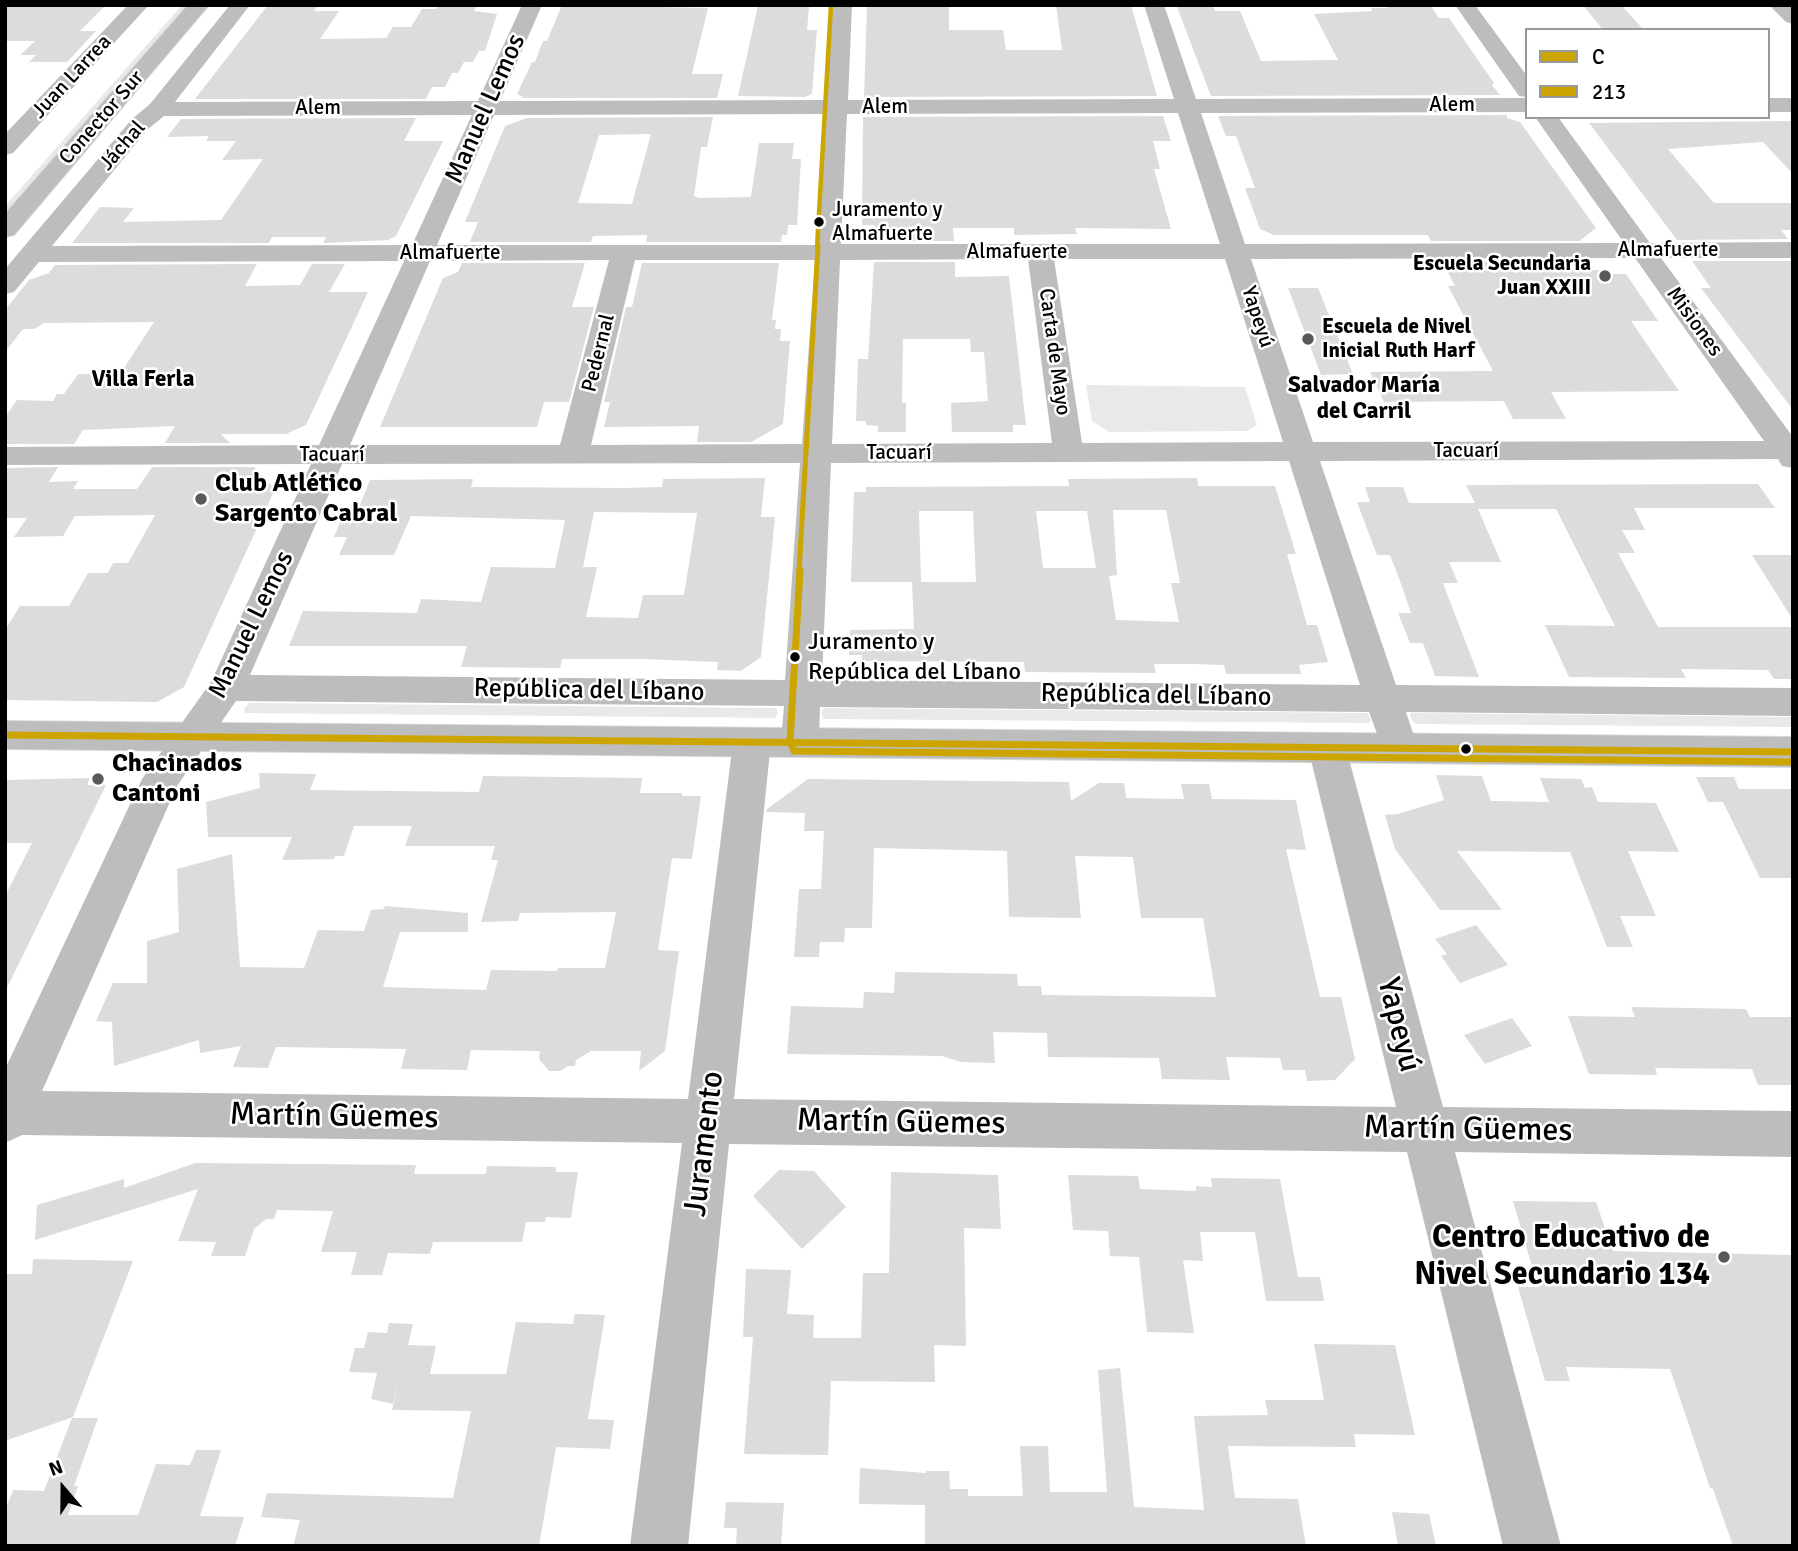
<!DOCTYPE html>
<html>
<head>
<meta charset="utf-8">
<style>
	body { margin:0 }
	#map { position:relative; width:1798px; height:1551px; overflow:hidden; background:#fff; font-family:Signika,sans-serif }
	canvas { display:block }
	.frame { position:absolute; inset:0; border:7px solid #000; pointer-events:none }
	.legend { position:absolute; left:1525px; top:28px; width:245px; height:91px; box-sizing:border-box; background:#fff; border:2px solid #999; margin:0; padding:9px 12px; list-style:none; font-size:21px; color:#000 }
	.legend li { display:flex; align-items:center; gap:14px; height:35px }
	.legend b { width:35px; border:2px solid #999 }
	.north { position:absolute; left:28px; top:1453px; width:70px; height:70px; -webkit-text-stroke:5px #fff; paint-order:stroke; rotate:340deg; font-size:19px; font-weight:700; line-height:28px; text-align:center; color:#000 }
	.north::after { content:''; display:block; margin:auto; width:24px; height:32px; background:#000; clip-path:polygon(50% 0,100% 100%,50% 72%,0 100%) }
</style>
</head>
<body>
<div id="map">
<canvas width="1798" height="1551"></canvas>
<div class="frame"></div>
<ul class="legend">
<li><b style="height:9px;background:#cca500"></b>C</li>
<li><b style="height:9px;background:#cca500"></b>213</li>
</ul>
<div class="north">N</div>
</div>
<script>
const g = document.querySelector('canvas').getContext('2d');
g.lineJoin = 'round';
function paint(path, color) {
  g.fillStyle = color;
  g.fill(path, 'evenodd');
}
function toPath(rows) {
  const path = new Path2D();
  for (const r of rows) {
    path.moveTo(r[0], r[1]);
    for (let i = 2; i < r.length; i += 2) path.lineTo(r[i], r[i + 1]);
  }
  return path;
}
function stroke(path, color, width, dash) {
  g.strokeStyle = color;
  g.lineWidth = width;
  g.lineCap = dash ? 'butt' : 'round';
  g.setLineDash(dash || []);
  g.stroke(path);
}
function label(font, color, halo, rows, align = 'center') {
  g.font = font + ' Signika,sans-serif';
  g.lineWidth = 5;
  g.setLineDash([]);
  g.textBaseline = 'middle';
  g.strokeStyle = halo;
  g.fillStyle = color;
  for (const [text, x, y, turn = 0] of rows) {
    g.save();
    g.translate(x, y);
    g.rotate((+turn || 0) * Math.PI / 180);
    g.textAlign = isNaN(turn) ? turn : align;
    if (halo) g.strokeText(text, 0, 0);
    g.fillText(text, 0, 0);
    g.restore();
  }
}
paint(toPath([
	[182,5,188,5,5,214,5,206],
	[1086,385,1245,387,1257,425,1247,431,1109,432,1092,421],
	[249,703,776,708,778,713,775,718,245,713,244,709],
	[824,708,1367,713,1371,720,1369,723,823,719,821,712],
	[1411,713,1793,717,1793,727,1415,724,1410,717]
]), '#e9e9e9');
paint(toPath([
	[5,5,104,5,105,6,80,31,96,31,67,62,29,62,36,55,20,55,35,41,5,41],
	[268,5,318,5,314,11,339,11,320,39,386,38,393,27,411,27,422,9,436,9,439,5,477,5,474,11,497,14,485,51,479,51,473,62,464,62,458,73,452,73,445,87,432,87,426,99,195,99],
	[562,5,708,8,692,74,723,74,717,98,525,98,517,94,532,62,535,62,543,41,547,41],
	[758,5,809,7,807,30,817,30,812,94,805,97,738,96],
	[918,5,949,7,949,30,1003,30,1006,50,1062,50,1056,5,1131,5,1157,96,864,97,867,6],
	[1386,5,1430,5,1439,18,1449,18,1494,83,1492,85,1500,95,1211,96,1177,7,1213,7,1215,11,1240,11,1261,61,1338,60,1314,14,1372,11,1371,8,1388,8],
	[1583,5,1621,5,1644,30,1603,30],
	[1507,115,1507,118,1520,122,1596,228,1579,241,1431,241,1428,235,1274,235,1260,229,1245,188,1255,188,1236,136,1226,136,1218,116],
	[1163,116,1171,141,1153,141,1160,169,1154,169,1171,229,1075,228,1077,234,1014,235,1014,228,953,228,954,241,874,241,875,225,862,225,863,117],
	[713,117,707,147,701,147,694,196,699,198,751,197,759,143,794,143,792,159,801,159,797,225,788,225,787,235,782,235,781,242,646,242,647,235,593,236,591,242,470,242,478,222,465,222,505,126,527,118],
	[651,134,632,204,578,203,599,135],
	[416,118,404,141,443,141,396,236,388,240,323,243,326,237,272,237,269,243,72,243,100,207,134,208,123,222,221,220,263,159,222,160,236,141,206,141,209,136,167,137,181,119],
	[1793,121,1793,174,1763,142,1668,149,1714,203,1793,203,1793,230,1781,230,1788,239,1677,240,1589,123],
	[1442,261,1549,261,1535,270,1599,270,1602,274,1626,274,1658,321,1631,321,1679,391,1551,392,1566,419,1513,419,1504,401,1384,402,1370,372,1493,371,1448,286,1455,286],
	[1692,261,1793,261,1793,410,1701,288,1711,288],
	[874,262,955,262,955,277,1009,276,1026,425,1013,425,1013,432,952,432,951,403,988,401,984,352,971,352,970,339,903,339,902,403,906,403,906,432,878,432,878,426,866,425,866,421,856,421,858,359,868,359],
	[462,263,585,263,572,307,594,307,569,402,544,402,537,427,380,427,443,278,458,272],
	[642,263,779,263,772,320,776,320,775,329,781,329,780,341,790,341,783,424,751,442,697,442,699,426,604,427,610,402,604,402,626,307,632,307],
	[257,264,245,286,300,285,312,264,345,264,329,292,368,292,306,425,286,434,221,434,230,443,165,443,175,426,83,430,74,444,5,444,5,417,17,400,53,401,57,394,64,394,78,374,112,374,114,371,122,371,154,322,44,323,34,329,23,329,5,352,5,310,29,280,49,273,55,265],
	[1288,288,1318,288,1353,374,1321,375],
	[58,467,49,482,78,481,73,489,137,489,152,467,254,467,275,489,184,687,157,702,5,700,5,630,20,606,69,606,88,573,108,573,113,563,128,563,155,515,75,516,63,536,14,537,27,518,5,518,5,468],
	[765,478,761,517,775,517,761,657,741,671,717,670,718,662,643,659,562,659,560,668,461,667,467,646,289,646,303,611,417,613,421,599,481,602,491,567,555,568,565,520,411,516,394,555,339,555,347,537,334,537,346,507,359,507,370,480,473,479,471,487,624,488,662,487,663,479],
	[594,512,697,513,684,595,643,595,638,618,586,617,597,567,583,567],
	[1197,478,1198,486,1275,486,1296,554,1287,554,1307,625,1317,625,1328,662,1299,665,1301,674,1226,674,1224,665,1192,664,1154,664,1156,673,1025,672,1024,662,862,661,862,655,849,655,850,630,914,629,912,582,851,582,854,492,866,492,866,487,1069,486,1068,479],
	[1113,510,1166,510,1180,583,1171,583,1179,622,1116,620,1109,576,1117,575],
	[919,511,973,511,976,582,921,582],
	[1036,511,1087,511,1096,568,1043,568],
	[1758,484,1775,508,1634,508,1645,530,1622,530,1635,553,1618,553,1658,627,1793,627,1793,679,1774,679,1768,670,1681,669,1686,678,1569,677,1545,625,1615,626,1556,509,1478,509,1501,562,1449,562,1458,583,1443,583,1479,677,1435,676,1423,643,1410,643,1398,613,1411,613,1400,581,1390,555,1377,555,1357,502,1370,502,1365,487,1403,487,1409,503,1475,503,1466,485],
	[1752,555,1793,555,1793,620],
	[259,773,316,774,310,790,479,792,483,776,642,778,640,793,682,793,682,796,701,796,692,859,672,858,658,950,679,951,665,1051,639,1071,641,1051,591,1051,576,1060,575,1066,568,1066,560,1071,549,1071,539,1059,540,1051,471,1050,467,1070,401,1069,406,1049,276,1047,268,1068,233,1067,241,1046,200,1053,199,1040,114,1066,112,1022,96,1021,113,983,147,983,147,941,179,932,177,869,232,854,240,967,304,968,318,930,364,931,371,910,384,909,385,906,468,913,468,932,400,932,383,987,486,990,491,970,557,971,558,968,605,968,616,912,520,913,518,921,481,922,498,860,491,860,495,846,405,846,412,826,354,826,344,856,335,856,334,859,282,860,292,837,208,837,206,802,260,788],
	[1436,775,1482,776,1491,801,1549,802,1540,778,1581,779,1585,788,1592,787,1598,802,1656,803,1679,852,1628,851,1656,916,1620,916,1633,947,1607,947,1570,852,1457,851,1502,910,1440,910,1395,849,1385,815,1398,814,1444,800],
	[1696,777,1734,777,1739,789,1793,789,1793,878,1760,878,1723,802,1708,802],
	[90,778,87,785,106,785,5,992,5,896,32,843,5,843,5,780],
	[808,779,1069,782,1071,801,1099,783,1124,783,1126,798,1184,799,1181,784,1209,784,1212,799,1296,800,1306,850,1286,849,1302,919,1320,997,1341,997,1355,1059,1335,1080,1307,1081,1305,1070,1283,1070,1280,1058,1226,1057,1230,1080,1162,1079,1159,1058,1048,1057,1047,1033,993,1032,995,1063,961,1062,942,1056,787,1054,791,1006,863,1008,864,992,894,993,895,972,1017,974,1018,986,1041,986,1042,995,1216,997,1203,918,1141,918,1133,857,1075,856,1081,918,1009,917,1007,851,874,848,872,928,845,928,844,942,820,942,819,957,794,957,799,889,821,889,824,831,804,831,805,813,766,812,767,809],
	[1476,925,1508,965,1460,983,1441,956,1447,954,1435,939],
	[1631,1007,1746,1009,1750,1017,1793,1017,1793,1085,1758,1085,1752,1069,1655,1068,1657,1075,1589,1074,1568,1016,1635,1017],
	[1512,1018,1532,1046,1485,1064,1464,1035],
	[195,1163,416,1165,414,1174,486,1174,487,1166,556,1167,556,1172,578,1172,571,1218,546,1217,545,1222,526,1222,522,1242,433,1242,430,1254,388,1253,382,1275,351,1275,357,1252,321,1252,333,1211,277,1210,274,1219,266,1219,254,1229,245,1256,211,1256,216,1242,178,1241,198,1189,35,1240,37,1205,124,1179,124,1188],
	[779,1170,814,1171,846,1207,802,1249,753,1196],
	[891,1172,998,1175,1001,1229,964,1228,966,1346,934,1345,935,1382,831,1381,828,1455,744,1454,753,1337,743,1337,746,1269,791,1270,787,1314,814,1315,813,1338,861,1338,863,1273,889,1273],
	[1068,1175,1138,1176,1140,1189,1196,1191,1196,1186,1212,1187,1211,1178,1280,1179,1298,1277,1320,1277,1324,1301,1266,1301,1255,1232,1200,1232,1203,1261,1183,1260,1194,1333,1147,1332,1139,1257,1110,1256,1108,1231,1073,1230],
	[1513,1201,1596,1202,1613,1251,1793,1255,1793,1546,1733,1546,1713,1489,1710,1488,1670,1369,1566,1367,1570,1381,1545,1381,1518,1287,1538,1287],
	[33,1259,133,1261,73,1417,5,1441,5,1274,32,1274],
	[575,1314,605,1315,588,1419,614,1420,610,1449,556,1447,539,1546,293,1546,300,1520,261,1517,267,1493,453,1498,471,1411,392,1410,401,1373,393,1404,371,1399,377,1373,349,1372,355,1348,364,1348,368,1332,387,1333,389,1323,413,1324,408,1345,436,1346,430,1374,506,1374,516,1322,573,1324],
	[1314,1344,1395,1345,1415,1435,1354,1434,1356,1447,1228,1446,1235,1498,1298,1499,1306,1546,925,1546,925,1505,859,1504,860,1468,926,1473,926,1471,949,1471,950,1489,968,1489,968,1496,1023,1496,1020,1446,1048,1446,1050,1492,1107,1492,1098,1370,1120,1368,1134,1507,1204,1510,1194,1416,1268,1415,1265,1400,1324,1400],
	[72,1418,98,1418,74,1486,78,1486,68,1515,138,1515,156,1464,190,1465,196,1450,221,1450,200,1516,244,1517,235,1546,5,1546,5,1511,13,1490,44,1491],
	[726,1502,784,1503,781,1546,736,1546,737,1528,724,1528],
	[1392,1512,1429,1514,1436,1546,1398,1546]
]), '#dcdcdc');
const major = toPath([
	[188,5,209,5,14,235,5,237,5,214,188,5],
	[5,721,1793,737,1793,767,5,749,5,721]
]);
stroke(major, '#dbdbdb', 2);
paint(toPath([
	[128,5,149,5,13,153,5,155,5,134,128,5],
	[230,5,250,5,175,102,478,101,522,5,542,5,500,101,826,100,832,5,852,5,848,100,1174,99,1144,5,1164,5,1196,99,1527,98,1527,112,1201,113,1245,244,1624,243,1535,117,1558,117,1650,243,1793,242,1793,258,1661,258,1793,437,1793,468,1782,466,1778,459,1320,461,1396,685,1793,688,1793,716,1406,712,1418,748,1412,758,1399,762,1386,758,1369,712,820,707,819,742,813,752,800,756,787,752,781,742,784,706,236,701,177,786,42,1091,688,1099,733,742,739,732,752,728,765,732,771,742,734,1099,1396,1107,1308,748,1314,738,1327,734,1340,738,1346,748,1443,1107,1793,1111,1793,1157,1455,1152,1561,1546,1503,1546,1407,1152,729,1144,688,1546,630,1546,682,1143,22,1135,5,1143,5,1069,142,779,211,682,311,464,5,465,5,447,319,445,404,261,39,262,14,292,5,294,5,269,132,119,150,104,230,5],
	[1178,113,1220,244,841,244,847,114,1178,113],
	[825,114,816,245,437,245,494,115,825,114],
	[472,115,412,245,52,246,148,129,164,116,472,115],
	[1635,258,1764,441,1313,442,1251,259,1635,258],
	[1028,259,1052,443,832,444,840,260,1028,259],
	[1054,259,1225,259,1283,442,1082,443,1054,259],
	[609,260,560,445,350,445,430,261,609,260],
	[635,260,815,260,802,444,591,445,635,260],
	[1289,461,1360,685,822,680,831,463,1289,461],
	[800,463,785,680,250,675,342,464,800,463],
	[1455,5,1475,5,1527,76,1527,97,1519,96,1455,5],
	[1769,5,1791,5,1793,24,1786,22,1769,5],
	[1768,98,1793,98,1793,112,1768,112,1768,98]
]), '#bdbdbd');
paint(major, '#bdbdbd');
stroke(toPath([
	[5,735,1793,752]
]), '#cca500', 7);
stroke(toPath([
	[817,248,831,5]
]), '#cca500', 4.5);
stroke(toPath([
	[799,572,818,246]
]), '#cca500', 5);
stroke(toPath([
	[800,570,790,741,794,751,1793,762]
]), '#cca500', 7);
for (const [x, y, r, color] of [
	[819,222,6,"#000"],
	[1605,276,7,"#595959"],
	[1308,339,7,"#595959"],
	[201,499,7,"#595959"],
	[795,657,6,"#000"],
	[1466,749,6,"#000"],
	[98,779,7,"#595959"],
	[1724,1257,7,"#595959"]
]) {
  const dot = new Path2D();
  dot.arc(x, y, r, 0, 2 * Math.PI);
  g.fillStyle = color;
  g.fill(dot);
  stroke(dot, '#fff', 2.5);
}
label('21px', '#000', '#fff', [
	["Juan Larrea",72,77,-47],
	["Alem",1452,105],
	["Alem",885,107],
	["Alem",318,108],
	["Conector Sur",102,118,-49],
	["Jáchal",123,146,-49],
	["Almafuerte",1668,250],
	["Almafuerte",1017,252],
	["Almafuerte",450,253],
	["Yapeyú",1257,317,72],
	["Misiones",1694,322,54],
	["Carta de Mayo",1054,352,82],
	["Pedernal",599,353,-76],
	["Tacuarí",1466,451],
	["Tacuarí",899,453],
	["Tacuarí",332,455]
]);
label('21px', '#000', '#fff', [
	["Juramento y",832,210],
	["Almafuerte",832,234]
], 'left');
label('bold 21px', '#000', '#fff', [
	["Escuela Secundaria",1591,264],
	["Juan XXIII",1591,288],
	["Escuela de Nivel",1322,327,"left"],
	["Inicial Ruth Harf",1322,351,"left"]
], 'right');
label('bold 23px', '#000', '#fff', [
	["Villa Ferla",143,380],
	["Salvador María",1364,386],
	["del Carril",1364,412]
]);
label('24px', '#000', '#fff', [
	["Juramento y",808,643],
	["República del Líbano",808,673]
], 'left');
label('26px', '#000', '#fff', [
	["Manuel Lemos",486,109,-66],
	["Manuel Lemos",252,625,-64],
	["República del Líbano",589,691,1],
	["República del Líbano",1156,696,1]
]);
label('bold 26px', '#000', '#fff', [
	["Club Atlético",215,484],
	["Sargento Cabral",215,514],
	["Chacinados",112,764],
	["Cantoni",112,794]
], 'left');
label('32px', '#000', '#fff', [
	["Yapeyú",1398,1025,76],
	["Martín Güemes",334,1117,1],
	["Martín Güemes",901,1123,1],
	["Martín Güemes",1468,1130,1],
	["Juramento",705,1144,-83]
]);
label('bold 32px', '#000', '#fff', [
	["Centro Educativo de",1710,1239],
	["Nivel Secundario 134",1710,1276]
], 'right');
</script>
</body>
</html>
